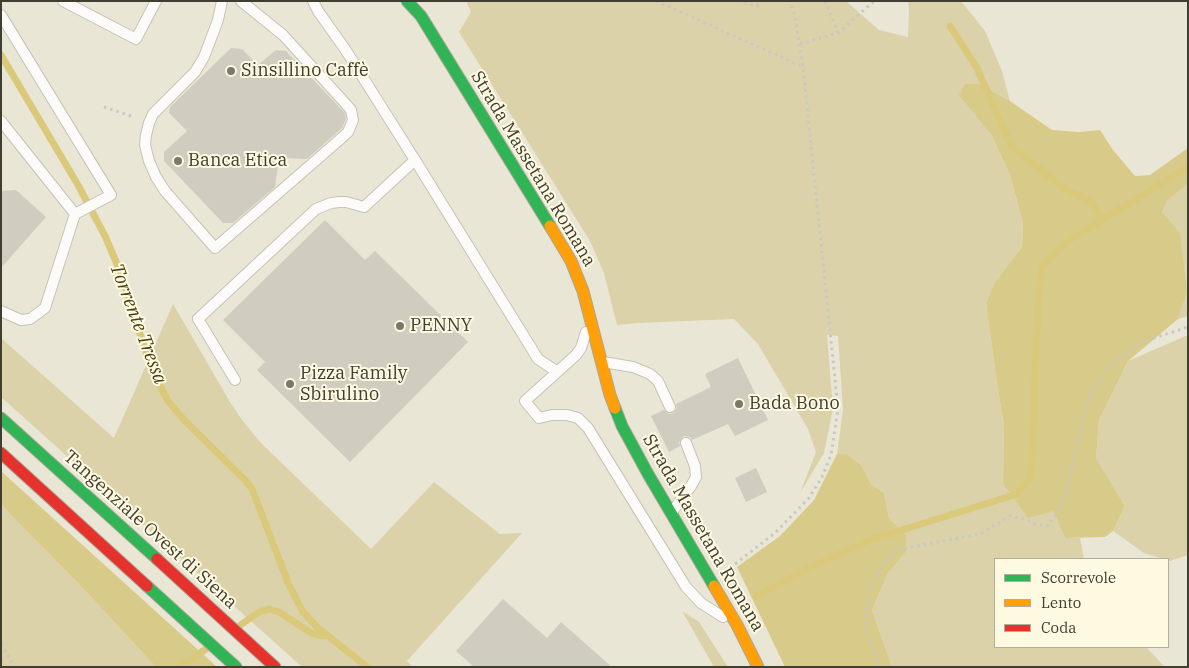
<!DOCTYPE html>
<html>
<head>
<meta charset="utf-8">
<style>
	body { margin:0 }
	#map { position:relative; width:1189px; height:668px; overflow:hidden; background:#eae6d6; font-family:"IBM Plex Serif",serif }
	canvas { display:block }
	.frame { position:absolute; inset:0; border:2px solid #403d31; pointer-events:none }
	.legend { position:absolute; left:994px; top:558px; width:175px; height:90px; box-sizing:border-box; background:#fef9e1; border:1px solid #b2ae9b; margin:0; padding:6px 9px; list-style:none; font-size:15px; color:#403d31 }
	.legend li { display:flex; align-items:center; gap:10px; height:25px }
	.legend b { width:25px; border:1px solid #b2ae9b }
</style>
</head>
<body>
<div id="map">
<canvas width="1189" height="668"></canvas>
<div class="frame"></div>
<ul class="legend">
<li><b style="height:6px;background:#30b455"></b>Scorrevole</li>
<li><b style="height:6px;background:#ff9f0a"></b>Lento</li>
<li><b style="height:6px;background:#e5322d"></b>Coda</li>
</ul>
</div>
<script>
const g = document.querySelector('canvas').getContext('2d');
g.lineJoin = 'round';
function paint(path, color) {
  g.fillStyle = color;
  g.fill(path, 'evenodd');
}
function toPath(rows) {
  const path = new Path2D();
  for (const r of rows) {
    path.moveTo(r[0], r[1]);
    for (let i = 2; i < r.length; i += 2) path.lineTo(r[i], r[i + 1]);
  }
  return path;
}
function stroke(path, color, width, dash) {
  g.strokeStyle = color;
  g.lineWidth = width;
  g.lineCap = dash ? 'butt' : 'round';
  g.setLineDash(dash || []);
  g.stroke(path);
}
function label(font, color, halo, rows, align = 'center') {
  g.font = font + ' "IBM Plex Serif",serif';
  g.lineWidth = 4;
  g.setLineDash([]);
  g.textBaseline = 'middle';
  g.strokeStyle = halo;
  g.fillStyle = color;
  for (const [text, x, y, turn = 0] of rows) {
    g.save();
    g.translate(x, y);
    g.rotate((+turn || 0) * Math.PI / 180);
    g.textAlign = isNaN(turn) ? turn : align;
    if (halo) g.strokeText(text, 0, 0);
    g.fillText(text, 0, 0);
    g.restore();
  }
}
paint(toPath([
	[466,1,846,1,879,30,908,37,909,12,908,1,961,1,985,31,1002,71,1010,101,979,84,979,117,991,134,1010,175,1023,223,1022,247,995,282,986,303,997,383,1004,425,1003,483,1053,511,1065,538,1080,538,1084,559,995,559,995,647,1146,647,1165,667,892,667,872,610,888,573,906,552,906,535,889,518,884,493,871,484,861,465,847,454,837,454,843,410,838,336,827,335,833,409,824,453,800,493,816,452,808,429,758,344,734,319,638,323,617,325,604,273,590,241,459,32,471,12],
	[1188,184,1188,316,1178,319,1187,293,1162,213,1168,200],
	[173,304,230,402,243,421,260,442,371,549,434,482,500,534,522,533,407,661,413,667,302,667,1,397,1,338,114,438],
	[1188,335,1188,555,1170,561,1144,553,1113,531,1125,506,1096,458,1099,420,1128,361],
	[1,503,7,511,77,582,156,667,1,667],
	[682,611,699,622,728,667,714,667]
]), '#dcd2a9');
paint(toPath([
	[965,84,979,84,1010,101,1052,130,1079,132,1100,130,1113,150,1135,176,1150,175,1188,148,1188,184,1168,200,1162,212,1180,233,1187,293,1178,319,1128,361,1099,420,1096,458,1125,506,1113,531,1105,537,1065,538,1053,511,1028,518,1003,483,1004,425,997,383,986,303,995,282,1022,247,1023,223,1010,175,991,134,959,95],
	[837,454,847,454,861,465,871,484,884,493,889,518,906,535,906,552,888,573,872,610,892,667,785,667,737,567,780,536,814,500],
	[1,471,217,667,156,667,77,582,7,511,1,503]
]), '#d8ca88');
stroke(toPath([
	[950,26,977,68,1011,146,1065,189,1092,202,1102,220],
	[1,55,78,185,105,236,120,271,152,371,168,401,185,421,245,480,252,489,289,585,303,612,318,628,367,667],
	[757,596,811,567,870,540,1017,494,1030,478,1032,461,1036,345,1041,268,1068,241,1188,167],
	[239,626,259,612,269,609,279,612,311,633,322,636,327,635],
	[179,667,206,649]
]), '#dbc97b', 7);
paint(toPath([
	[231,48,242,49,258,65,276,50,286,51,340,108,345,113,346,119,342,128,307,159,279,158,275,187,233,223,223,223,164,161,164,152,187,131,169,113,170,107],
	[16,190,46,217,1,268,1,191],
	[325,220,365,260,375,251,468,342,350,462,257,370,265,362,223,320],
	[738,358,768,420,735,436,728,424,692,440,690,437,684,436,679,442,680,446,669,452,651,416,664,410,669,414,673,413,677,408,676,404,711,387,705,374],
	[756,468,767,492,746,502,735,478],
	[503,599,547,638,561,622,612,667,474,667,456,651]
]), '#d0cdc0');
const lane = toPath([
	[63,1,136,39,156,1],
	[222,1,218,20,204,57,195,72,153,114,149,123,146,135,145,145,149,161,156,177,165,191,215,248,337,142,348,132,353,120,351,110,345,103,283,35,241,1],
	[313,1,318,11,345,49,415,160,538,359,556,371],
	[1,15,111,195,75,214,45,308,30,319,21,320,1,311],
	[1,121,75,214],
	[586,332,581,348,576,355,525,401,539,418,552,415,567,415,578,418,588,428,686,587,701,603,723,617],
	[603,362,633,367,650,374,658,381,670,407],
	[235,380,198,319,316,209,331,203,339,202,346,202,364,207,415,160],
	[672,512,691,486,696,477,695,466,686,443]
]);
const fast = toPath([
	[407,1,421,16,550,226],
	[615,408,622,426,648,474,714,586],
	[1,418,157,559],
	[147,586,236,667]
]);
const slow = toPath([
	[550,226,571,261,583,291,610,395,615,408],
	[714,586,737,625,758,667]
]);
const jam = toPath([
	[1,453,147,586],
	[157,559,275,667]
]);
stroke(lane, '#c6c3b6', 12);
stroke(fast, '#aba796', 13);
stroke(slow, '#aba796', 13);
stroke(jam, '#aba796', 13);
stroke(toPath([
	[656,1,803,67],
	[738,1,757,6,761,1],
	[825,1,838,33],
	[800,44,838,33,874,1],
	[104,107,134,117],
	[730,568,775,533,809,498,822,477,831,455,838,409,803,67,795,16,790,1],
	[1,644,15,667],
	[879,667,866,628,866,609,870,591,880,568,896,550,980,534,1010,516,1023,519,1038,525,1047,526,1059,512,1069,480,1088,399,1110,366,1139,343,1188,327]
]), '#cac8c2', 3, [2.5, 4]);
stroke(lane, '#fcfbf9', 10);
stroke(fast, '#30b455', 11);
stroke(slow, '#ff9f0a', 11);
stroke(jam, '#e5322d', 11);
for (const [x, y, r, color] of [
	[231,71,5,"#7c786b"],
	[178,161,5,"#7c786b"],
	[400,326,5,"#7c786b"],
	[290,384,5,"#7c786b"],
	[739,404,5,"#7c786b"]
]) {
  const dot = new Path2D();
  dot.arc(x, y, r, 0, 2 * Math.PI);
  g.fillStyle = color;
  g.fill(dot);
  stroke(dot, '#fef9e1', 2);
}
label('18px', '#403d31', '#fef9e1', [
	["Sinsillino Caffè",241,71],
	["Banca Etica",188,161],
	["PENNY",410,326],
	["Pizza Family",300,374],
	["Sbirulino",300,395],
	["Bada Bono",749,404]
], 'left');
label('18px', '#403d31', '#fef9e1', [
	["Strada Massetana Romana",533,169,59],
	["Tangenziale Ovest di Siena",150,530,42],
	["Strada Massetana Romana",703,533,60]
]);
label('italic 19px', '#473d10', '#fef9e1', [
	["Torrente Tressa",138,324,69]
]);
</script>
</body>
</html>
